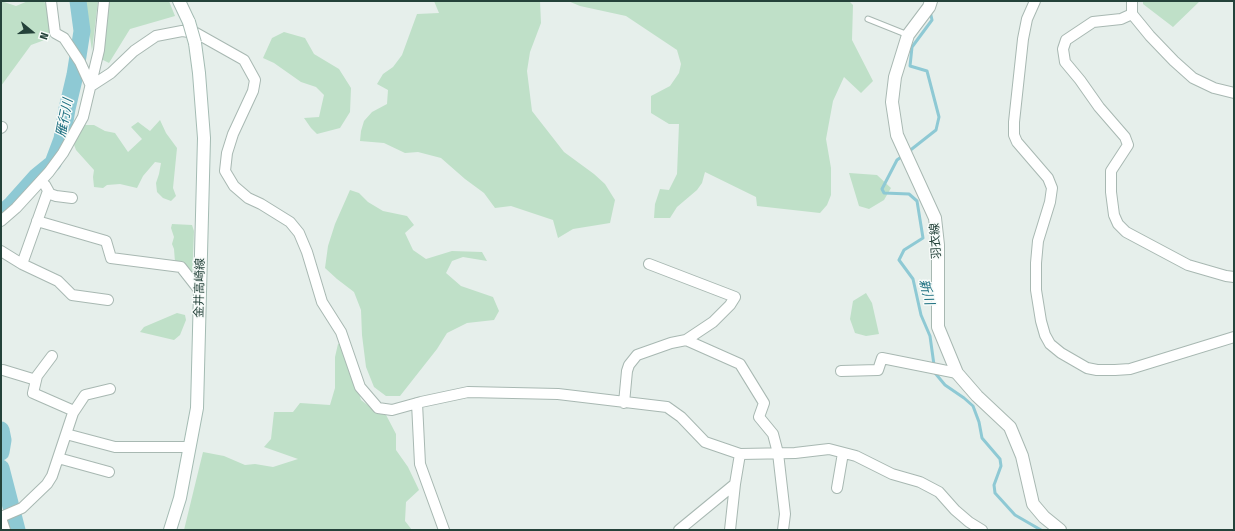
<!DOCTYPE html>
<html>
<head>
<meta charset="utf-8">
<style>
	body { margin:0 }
	#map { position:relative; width:1235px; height:531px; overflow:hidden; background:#e6efeb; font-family:"Fira Sans Condensed",sans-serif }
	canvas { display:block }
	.frame { position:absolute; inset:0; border:2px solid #24423a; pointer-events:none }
	.north { position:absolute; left:12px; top:12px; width:40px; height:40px; -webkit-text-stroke:3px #f7fbf9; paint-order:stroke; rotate:108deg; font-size:11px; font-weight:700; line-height:16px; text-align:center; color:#24423a }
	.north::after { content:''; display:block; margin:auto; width:14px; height:18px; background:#24423a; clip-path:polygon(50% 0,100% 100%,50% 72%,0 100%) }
</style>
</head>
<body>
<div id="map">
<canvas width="1235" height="531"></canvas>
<div class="frame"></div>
<div class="north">N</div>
</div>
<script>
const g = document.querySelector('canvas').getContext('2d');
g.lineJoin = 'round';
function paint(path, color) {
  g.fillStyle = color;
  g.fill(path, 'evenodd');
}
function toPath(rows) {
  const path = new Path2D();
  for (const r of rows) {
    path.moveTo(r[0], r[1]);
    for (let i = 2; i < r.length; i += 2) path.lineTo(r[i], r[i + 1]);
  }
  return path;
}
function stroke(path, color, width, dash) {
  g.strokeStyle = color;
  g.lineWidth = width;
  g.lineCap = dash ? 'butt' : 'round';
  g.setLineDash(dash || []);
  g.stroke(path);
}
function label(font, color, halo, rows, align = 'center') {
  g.font = font + ' "Fira Sans Condensed","Noto Sans JP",sans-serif';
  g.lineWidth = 3;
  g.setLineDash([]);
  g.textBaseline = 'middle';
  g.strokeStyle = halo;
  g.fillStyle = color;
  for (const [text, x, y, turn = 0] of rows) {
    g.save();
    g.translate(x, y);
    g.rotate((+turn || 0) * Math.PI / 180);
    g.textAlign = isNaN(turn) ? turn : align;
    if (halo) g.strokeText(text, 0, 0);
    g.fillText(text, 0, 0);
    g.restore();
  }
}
paint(toPath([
	[1,1,16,6,28,1,42,1,48,4,50,38,31,45,1,86],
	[85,1,98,1,92,51],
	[107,1,169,1,175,16,130,29,109,63,101,59],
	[434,1,540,1,541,23,530,52,527,71,532,111,564,152,594,174,605,184,615,200,610,223,573,229,558,238,553,220,511,206,495,208,484,193,465,179,441,158,418,152,405,153,384,143,360,141,361,131,364,121,372,112,387,104,388,90,377,84,383,74,393,67,402,55,417,14,439,13],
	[568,1,849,1,853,5,852,40,873,81,861,93,844,77,833,101,826,139,831,168,831,195,827,205,820,213,757,206,756,197,705,172,702,183,697,190,677,207,670,218,654,218,655,204,660,189,669,190,677,174,679,124,669,124,651,113,651,96,670,86,679,73,681,64,677,50,626,16,580,6],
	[1143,1,1200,1,1173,27,1143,4],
	[284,32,305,38,314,54,339,69,351,88,350,112,340,128,317,134,311,128,304,118,319,117,324,95,316,87,301,82,274,63,263,58,272,38],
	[160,120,166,133,177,148,173,188,176,196,171,201,163,198,157,192,156,183,159,174,161,163,155,162,143,176,137,188,120,184,107,185,103,188,94,187,93,177,94,170,76,150,73,142,79,133,85,125,94,125,105,131,115,133,128,152,142,139,131,127,138,122,150,131],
	[849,173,877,175,891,188,884,200,869,209,859,206],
	[350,190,359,193,368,202,383,211,407,216,414,225,405,233,413,250,426,259,452,251,482,252,487,261,463,257,452,261,446,273,461,286,493,297,499,311,494,320,467,323,447,333,437,349,400,396,386,396,374,387,366,367,362,335,361,310,354,292,337,279,325,268,328,246,335,224],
	[172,224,192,225,194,231,192,280,175,262,174,249,172,244,174,237,171,228],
	[866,293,872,303,879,334,866,336,855,333,850,319,853,301],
	[177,313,185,315,186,320,180,335,174,340,140,332,144,327],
	[343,342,361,400,373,409,384,411,396,434,396,450,408,467,419,490,406,502,405,521,412,530,184,530,203,452,224,456,245,465,255,464,273,467,298,459,264,447,271,439,274,412,293,412,300,403,330,405,335,388,335,357,338,344]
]), '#bfe0c8');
stroke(toPath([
	[908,152,936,130,939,117,927,71,910,66,912,47,932,20,930,11],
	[904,155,897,160,882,189,884,193,909,194,917,201,923,238,904,250,899,260,913,279,921,315,930,336,934,365],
	[934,371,935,373,945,385,964,398,973,406,979,422,982,438,1000,459,1001,466,994,485,995,493,1015,515,1041,530]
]), '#8ec9d4', 3);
stroke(toPath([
	[1,214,12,204,37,176,53,163,62,139,67,109,75,75,82,31,78,1],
	[1,430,3,440,1,452],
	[1,468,17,530]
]), '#8ec9d4', 17);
const service = toPath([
	[868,19,908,35]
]);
const minor = toPath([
	[51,1,55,33,64,38,80,62,91,86,111,73,134,51,156,36,182,31,196,33,244,60,255,80,253,91,233,134,227,153,225,171,234,186,248,198,261,204,290,222,299,233,307,252,322,302,341,332,360,387,378,408,392,410,421,402,468,392,558,394,667,407,681,417,705,442,740,454,795,453,829,449,856,456,892,474,920,482,939,492,955,510,969,522,982,530],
	[1035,1,1027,19,1023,39,1014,122,1014,135,1017,142,1048,178,1052,188,1050,202,1038,241,1036,263,1036,290,1041,321,1045,335,1050,344,1061,353,1087,368,1097,370,1115,370,1130,369,1234,337],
	[1132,1,1132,14,1150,36,1174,61,1193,78,1214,88,1234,93],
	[1132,14,1121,19,1093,22,1066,40,1063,49,1065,62,1080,80,1099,107,1125,137,1128,145,1111,171,1111,192,1114,215,1118,224,1126,232,1188,265,1226,276,1234,277],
	[1,128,2,127],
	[45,185,50,194,56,196,72,198],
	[1,221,16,208,49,172,63,153,83,117,99,50,104,1],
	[37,221,106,241,111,258,181,267,199,290],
	[1,251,22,264,58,281,72,295,108,300],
	[22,264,48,191],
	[649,264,735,297,730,305,713,322,686,340],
	[52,356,37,376,33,393,74,411],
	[3,370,36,380],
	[841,371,878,370,882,358,957,373],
	[417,403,420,464,444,530],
	[624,403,627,371,629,365,637,355,671,343,686,340,740,364,764,403,759,417,773,434,778,453,785,514,783,530],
	[66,434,115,447,190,447],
	[58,458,109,472],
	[837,488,843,453],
	[1,517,22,508,47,484,52,476,73,413,85,395,110,389],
	[1,518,5,530],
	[679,530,735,484],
	[730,530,735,484,740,454]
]);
const tertiary = toPath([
	[931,1,929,7,908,35,895,77,892,102,897,135,935,218,938,245,938,327,957,373,977,396,1010,427,1022,456,1033,504,1044,517,1060,530]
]);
const secondary = toPath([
	[179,1,189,22],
	[170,530,180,498,197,408,204,138,199,73,195,43]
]);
stroke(service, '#a8b8b2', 7);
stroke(minor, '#a8b8b2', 12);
stroke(tertiary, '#a8b8b2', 14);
stroke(secondary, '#a4bbb3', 14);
stroke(service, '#fff', 5);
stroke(minor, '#fff', 10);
stroke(tertiary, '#fff', 12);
stroke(secondary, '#fff', 12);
const secondaryBridge = toPath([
	[189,22,195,43]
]);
stroke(secondaryBridge, '#a4bbb3', 14, []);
stroke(secondaryBridge, '#fff', 12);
label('12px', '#24423a', '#f7fbf9', [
	["羽衣線",936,241,-94],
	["金井高崎線",200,288,-89]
]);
label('italic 13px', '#1c6f80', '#f7fbf9', [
	["雁行川",65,118,-79],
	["新川",926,292,75]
]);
</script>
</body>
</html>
